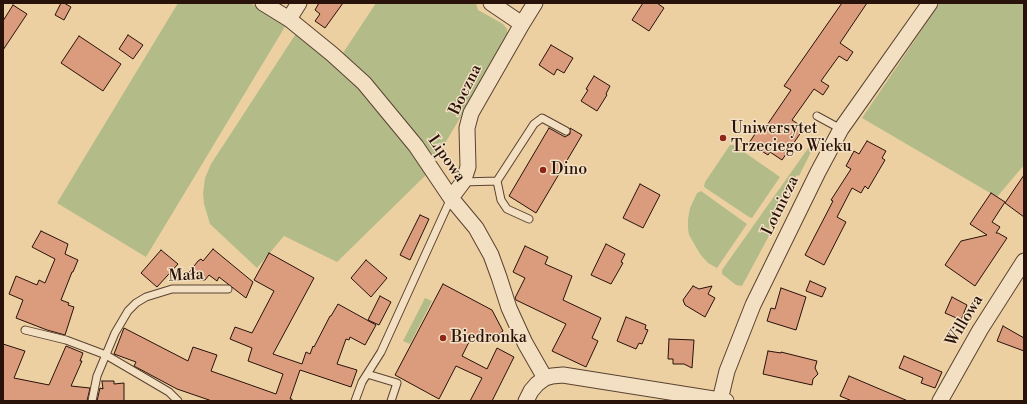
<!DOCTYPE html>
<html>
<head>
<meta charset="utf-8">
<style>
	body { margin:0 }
	#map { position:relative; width:1027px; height:404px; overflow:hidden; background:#edd0a2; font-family:"Libre Bodoni",serif }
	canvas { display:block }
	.frame { position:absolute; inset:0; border:4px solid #28120a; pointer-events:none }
</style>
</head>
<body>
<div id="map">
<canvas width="1027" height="404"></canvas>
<div class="frame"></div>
</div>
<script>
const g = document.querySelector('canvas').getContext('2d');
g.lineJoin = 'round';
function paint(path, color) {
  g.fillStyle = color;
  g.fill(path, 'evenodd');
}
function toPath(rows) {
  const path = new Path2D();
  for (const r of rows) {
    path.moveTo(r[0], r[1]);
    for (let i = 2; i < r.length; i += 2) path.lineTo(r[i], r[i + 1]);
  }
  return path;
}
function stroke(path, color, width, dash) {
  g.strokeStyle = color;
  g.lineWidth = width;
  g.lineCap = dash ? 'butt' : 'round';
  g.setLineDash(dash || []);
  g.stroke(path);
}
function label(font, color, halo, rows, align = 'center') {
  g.font = font + ' "Libre Bodoni",serif';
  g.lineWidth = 3;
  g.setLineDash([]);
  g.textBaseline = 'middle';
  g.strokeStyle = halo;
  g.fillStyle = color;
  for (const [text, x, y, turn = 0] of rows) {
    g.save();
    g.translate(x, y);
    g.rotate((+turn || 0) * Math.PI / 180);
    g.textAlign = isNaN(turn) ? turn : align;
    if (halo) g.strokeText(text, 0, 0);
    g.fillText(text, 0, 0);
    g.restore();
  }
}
paint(toPath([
	[178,3,250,3,286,25,146,257,57,203],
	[376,3,476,3,478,10,503,24,507,29,507,39,438,155,433,155,343,53],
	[940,3,1024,3,1024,165,997,197,862,118],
	[297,32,356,84,428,173,337,262,284,236,257,268,210,224,204,204,203,193,205,178,211,164],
	[816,137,818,138,799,176,797,175,769,224,770,234,742,286,736,285,722,274,722,270],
	[730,145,734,145,780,177,752,218,749,217,704,187,705,182],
	[701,191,747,224,717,268,708,263,700,254,689,235,688,229,688,219,690,208,697,193],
	[425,298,432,301,410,344,403,341]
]), '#b3bc89');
const building = toPath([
	[61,3,64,3,71,7,64,20,55,15,61,3],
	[319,3,343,3,325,28,315,21,320,14,315,10,319,3],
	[643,3,657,3,664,8,649,31,632,20,643,3],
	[842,3,867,3,840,43,853,52,847,61,839,56,821,81,829,86,823,95,814,89,792,120,804,128,782,160,770,152,768,155,749,143,759,128,763,131,791,90,784,86,842,3],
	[13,5,27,14,3,50,3,21,13,5],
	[128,35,143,45,133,59,119,49,128,35],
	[79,36,121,64,103,91,61,63,79,36],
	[551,45,573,58,564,73,557,69,554,75,539,65,551,45],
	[594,76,610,86,606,94,607,95,597,111,581,101,588,90,586,89,594,76],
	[549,128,565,137,570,134,570,128,582,135,536,213,509,196,549,128],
	[867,141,886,151,882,158,885,160,868,189,865,186,861,193,852,188,837,217,846,222,824,265,805,255,833,201,831,200,851,169,846,166,854,151,859,154,867,141],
	[1024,175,1024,217,1005,203,1024,175],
	[640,184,660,195,643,228,623,218,640,184],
	[991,193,1005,202,992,222,1000,227,996,233,998,233,1007,238,975,286,945,265,961,241,987,235,970,224,991,193],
	[420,215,429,219,410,260,400,255,420,215],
	[41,231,68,244,65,254,78,260,73,272,72,272,61,300,69,303,68,305,74,307,65,335,47,330,16,318,23,300,9,294,16,276,37,285,39,280,45,283,55,259,32,247,41,231],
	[606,244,625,254,621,262,623,263,611,284,591,275,606,244],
	[525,246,548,257,545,264,572,276,563,300,601,318,592,338,598,341,586,367,552,351,566,324,516,300,515,298,525,278,513,272,525,246],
	[213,249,253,282,246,298,219,277,217,281,209,275,205,280,193,279,187,275,198,261,201,259,203,261,213,249],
	[161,250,178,264,157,287,141,273,161,250],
	[269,253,314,278,273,354,302,364,306,352,310,354,313,346,314,347,330,316,331,316,338,304,376,325,365,345,350,337,349,340,346,339,337,364,357,370,351,387,300,370,290,399,292,399,292,401,212,401,177,389,134,366,136,362,114,354,124,328,188,361,193,347,217,355,211,371,276,394,283,374,248,361,252,348,230,339,235,327,252,333,274,291,254,280,269,253],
	[366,260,387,278,371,297,351,278,366,260],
	[810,281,826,288,822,297,806,291,810,281],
	[443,284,492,310,503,331,488,342,473,334,462,356,487,369,497,348,514,357,492,401,470,401,482,378,456,366,439,399,395,375,443,284],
	[693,286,699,289,712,286,708,294,715,298,705,317,685,305,683,300,693,286],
	[781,288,806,297,796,330,767,321,771,308,775,309,781,288],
	[380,296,391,302,379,325,368,320,380,296],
	[952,297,967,305,961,320,945,313,952,297],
	[626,317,646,325,645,329,648,330,642,344,639,343,636,349,617,341,626,317],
	[1003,326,1024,338,1024,351,997,341,1003,326],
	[669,339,694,340,692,368,684,364,673,364,673,359,668,359,669,339],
	[3,344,25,351,14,378,49,385,66,346,83,353,80,361,82,361,71,386,90,388,87,401,3,401,3,344],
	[768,351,781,353,781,352,817,361,815,368,818,374,813,379,812,385,763,374,768,351],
	[904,356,942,372,935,388,921,383,923,378,899,368,904,356],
	[849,376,908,401,852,401,840,396,849,376],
	[102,381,114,381,114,384,124,383,124,401,97,401,100,388,103,389,102,381]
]);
paint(building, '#db9b7d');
stroke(building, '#28120a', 1);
const service = toPath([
	[817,116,841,129],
	[497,181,534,124,542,118,566,131],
	[463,182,497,181,501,200,507,209,529,219],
	[25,330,66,340,106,355,169,392,178,401],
	[367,374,397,383,391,401],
	[92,401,97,376,115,333,128,311,136,303,146,297,172,289,228,289],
	[355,401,362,382,381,352,451,198]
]);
const minor = toPath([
	[263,3,289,19,332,54,364,83,416,146,451,198,476,228,491,255,499,277,509,308,525,343,545,378],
	[491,3,522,24],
	[289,19,299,3],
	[451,198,463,182,468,167,467,128,471,113,522,24,535,3],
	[720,400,727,371,753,305,818,172,841,129,930,3],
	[526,401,531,391,537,384,545,378,552,376,563,375,726,401],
	[940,401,980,330,1024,261]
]);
stroke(service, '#594230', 9);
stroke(minor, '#594230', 17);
stroke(service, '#f3e0c3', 7);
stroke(minor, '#f3e0c3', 15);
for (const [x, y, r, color] of [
	[723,138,4,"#8f2418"],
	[543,170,4,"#8f2418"],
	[443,338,4,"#8f2418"]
]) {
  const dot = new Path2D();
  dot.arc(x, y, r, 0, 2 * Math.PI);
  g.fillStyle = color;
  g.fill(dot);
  stroke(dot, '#f3e0c3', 1.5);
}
label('16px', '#28120a', '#f3e0c3', [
	["Boczna",466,90,-64],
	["Lipowa",446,159,55],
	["Lotnicza",781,206,-64],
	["Mała",186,276,-3],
	["Willowa",965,321,-59]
]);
label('16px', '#28120a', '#f3e0c3', [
	["Uniwersytet",731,129],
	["Trzeciego Wieku",731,147],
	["Dino",551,170],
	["Biedronka",451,338]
], 'left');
</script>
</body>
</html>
